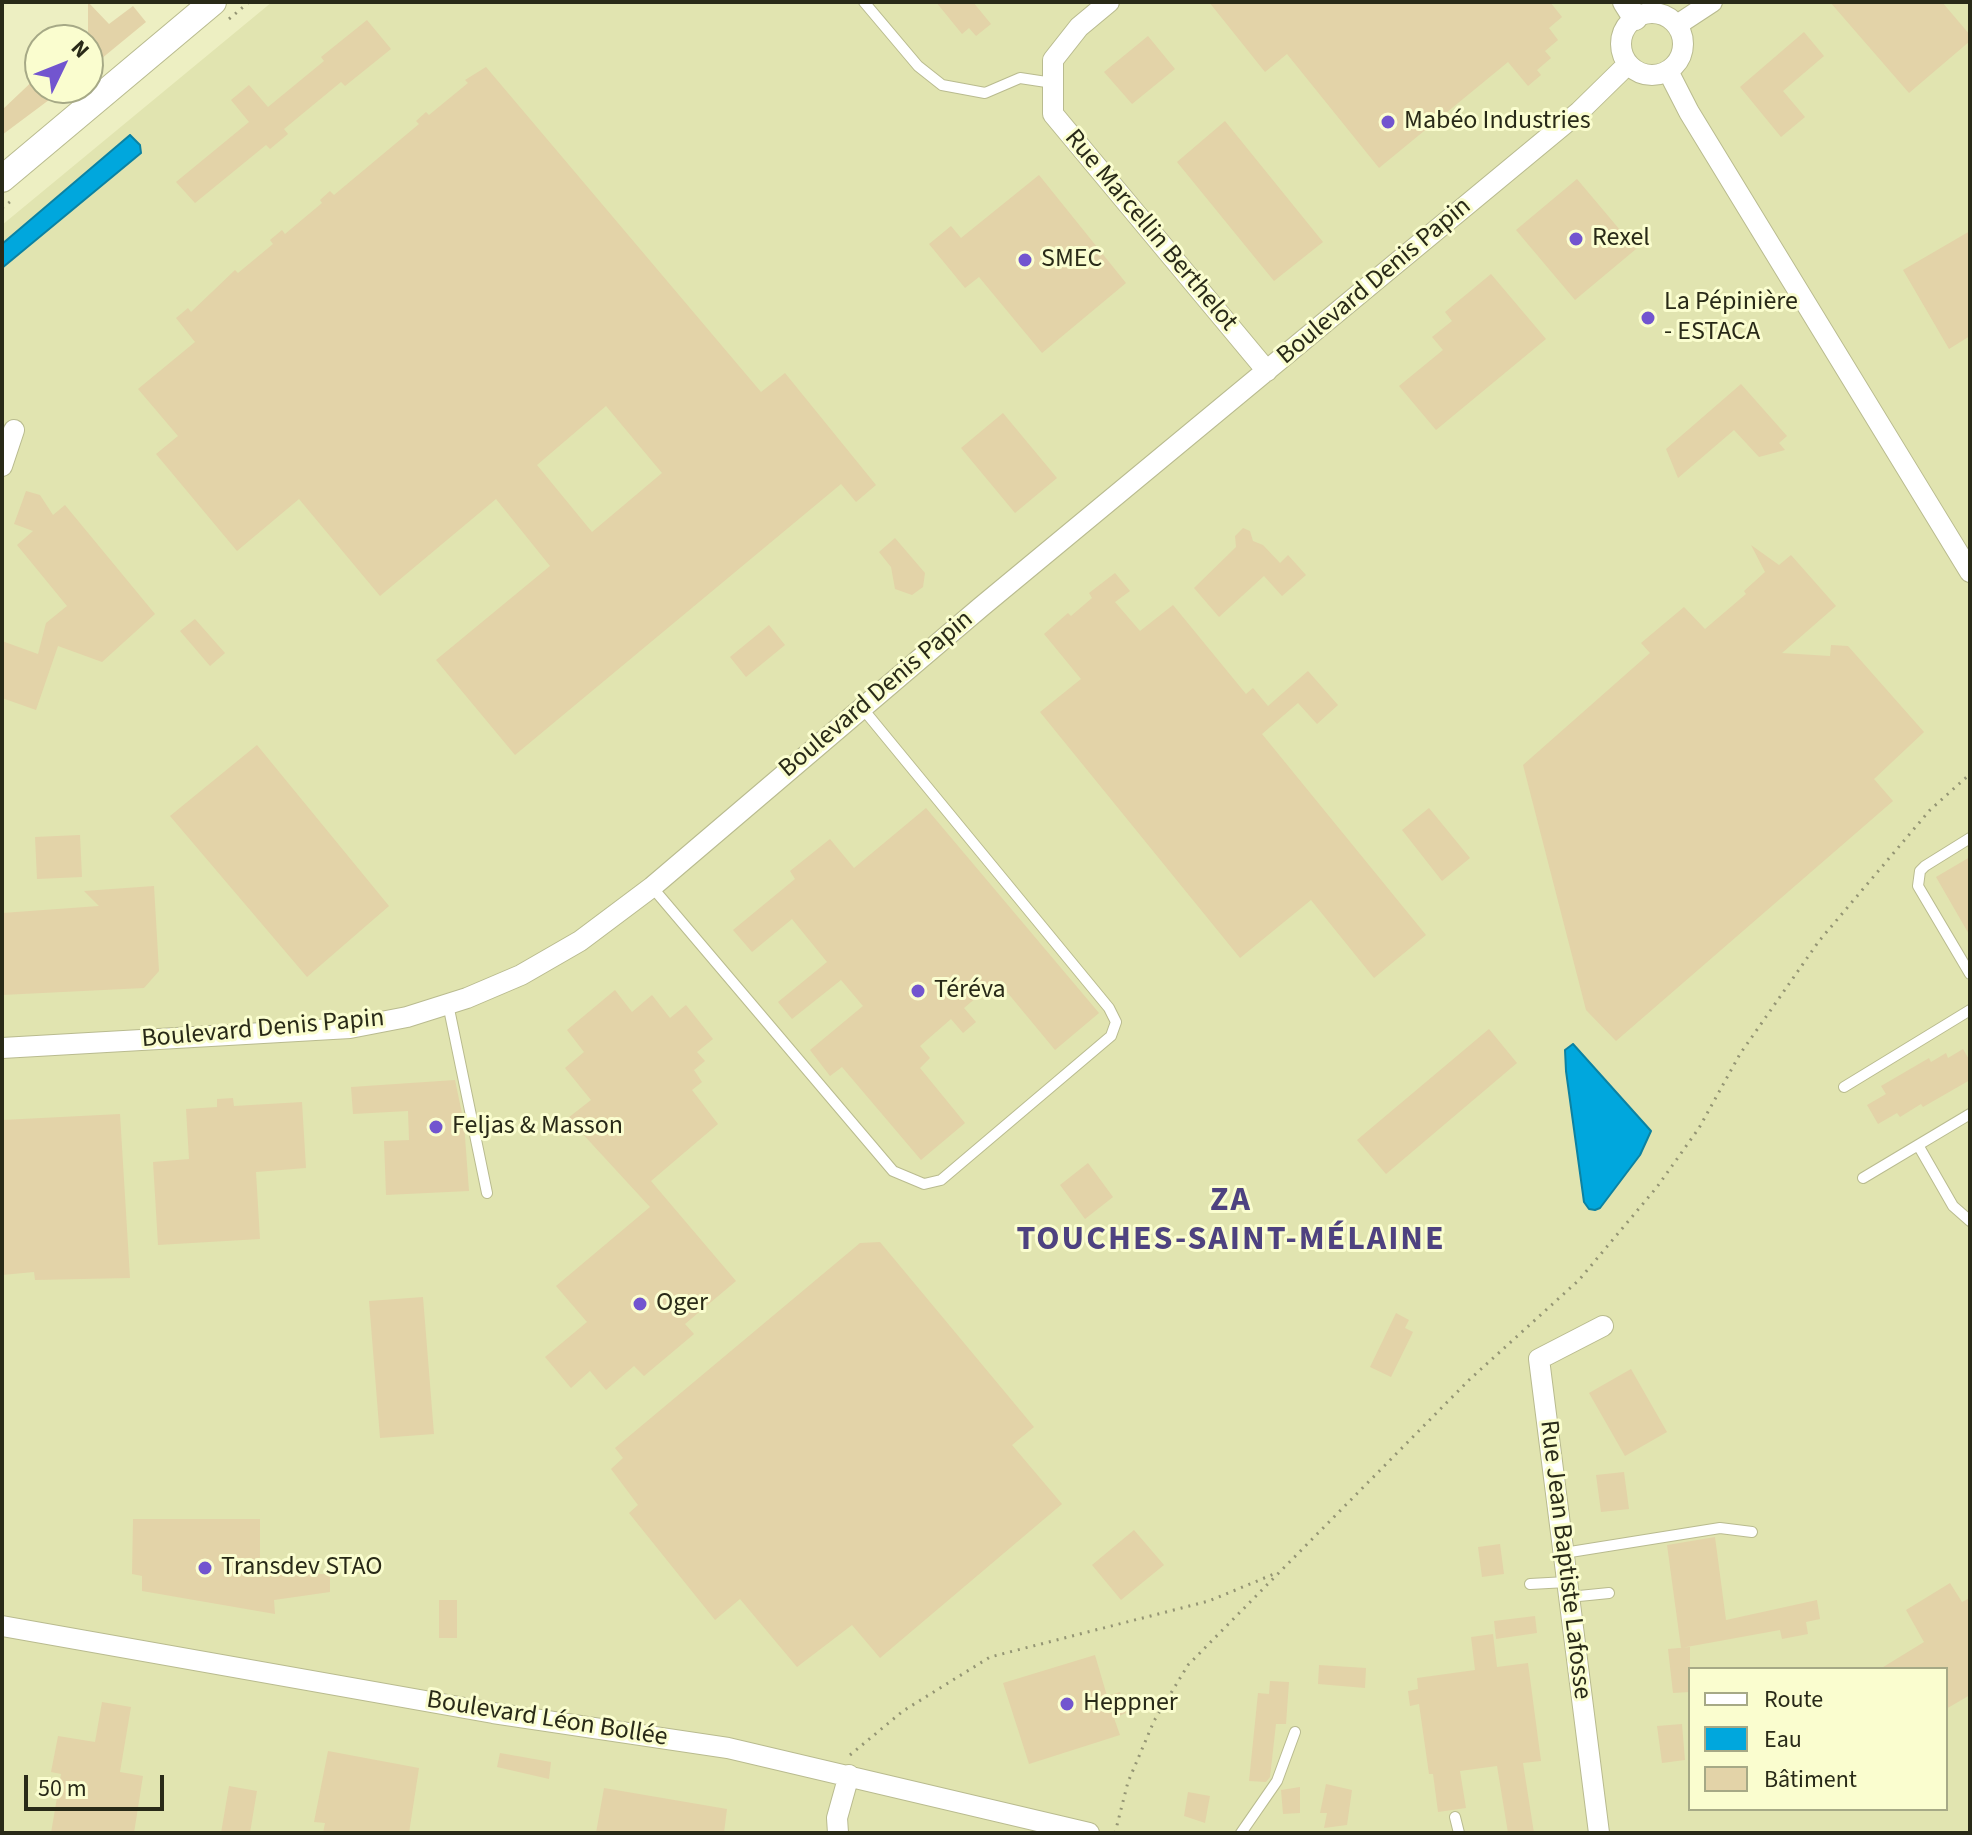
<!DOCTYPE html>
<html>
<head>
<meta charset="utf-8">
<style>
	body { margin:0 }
	#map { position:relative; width:1972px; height:1835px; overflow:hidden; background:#edefc2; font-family:"Source Sans 3",sans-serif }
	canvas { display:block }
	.frame { position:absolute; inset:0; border:4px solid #292a18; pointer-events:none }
	.legend { position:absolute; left:1688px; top:1667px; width:260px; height:144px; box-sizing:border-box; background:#fafdcf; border:2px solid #a6a986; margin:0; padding:10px 14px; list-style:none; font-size:24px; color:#292a18 }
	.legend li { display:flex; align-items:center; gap:16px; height:40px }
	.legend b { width:40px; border:2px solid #a6a986 }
	.north { position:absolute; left:24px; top:24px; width:80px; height:80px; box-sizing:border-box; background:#fafdcf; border:2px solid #a6a986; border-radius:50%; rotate:47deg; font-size:22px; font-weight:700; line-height:32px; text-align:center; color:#292a18 }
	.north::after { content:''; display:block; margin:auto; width:28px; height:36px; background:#7255cf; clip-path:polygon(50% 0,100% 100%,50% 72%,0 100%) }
	.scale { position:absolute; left:24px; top:1775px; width:140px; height:36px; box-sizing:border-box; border:4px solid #292a18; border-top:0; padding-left:10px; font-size:24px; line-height:28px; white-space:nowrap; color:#292a18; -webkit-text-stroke:6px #fafdcf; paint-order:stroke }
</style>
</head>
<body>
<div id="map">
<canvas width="1972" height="1835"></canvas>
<div class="frame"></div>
<ul class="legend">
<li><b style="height:10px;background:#fff"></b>Route</li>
<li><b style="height:22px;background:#00a7dd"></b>Eau</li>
<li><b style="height:22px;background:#e3d3a8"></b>Bâtiment</li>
</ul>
<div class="north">N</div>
<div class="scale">50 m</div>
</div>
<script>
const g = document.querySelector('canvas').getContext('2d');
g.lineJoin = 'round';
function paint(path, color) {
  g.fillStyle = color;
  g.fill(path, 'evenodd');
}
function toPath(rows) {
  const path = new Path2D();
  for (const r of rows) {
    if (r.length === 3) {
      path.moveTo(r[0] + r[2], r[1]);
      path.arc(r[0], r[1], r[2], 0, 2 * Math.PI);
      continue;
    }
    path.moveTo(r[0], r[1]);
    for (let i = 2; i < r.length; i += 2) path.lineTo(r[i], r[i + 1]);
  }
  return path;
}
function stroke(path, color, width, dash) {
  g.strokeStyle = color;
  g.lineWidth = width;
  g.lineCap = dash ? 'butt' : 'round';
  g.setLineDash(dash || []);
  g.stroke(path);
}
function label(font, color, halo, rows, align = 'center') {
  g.font = font + ' "Source Sans 3",sans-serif';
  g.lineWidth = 6;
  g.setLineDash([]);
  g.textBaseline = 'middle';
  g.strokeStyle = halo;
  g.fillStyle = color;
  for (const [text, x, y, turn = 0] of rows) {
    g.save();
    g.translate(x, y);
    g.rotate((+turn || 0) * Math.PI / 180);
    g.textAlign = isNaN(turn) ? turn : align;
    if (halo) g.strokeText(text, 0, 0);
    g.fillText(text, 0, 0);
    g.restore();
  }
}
paint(toPath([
	[272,2,1970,2,1970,1833,2,1833,2,225],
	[1690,1669,1946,1669,1946,1809,1690,1809]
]), '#e1e4b0');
const water = toPath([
	[130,135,140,145,141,153,2,268,2,244,130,135],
	[1573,1044,1651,1131,1640,1155,1600,1208,1595,1210,1589,1209,1584,1202,1566,1071,1565,1050,1573,1044]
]);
paint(water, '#00a7dd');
stroke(water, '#0c82a2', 2);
paint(toPath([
	[88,2,109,24,133,6,146,22,101,59,88,45],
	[936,2,973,2,991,24,976,36,969,28,962,34],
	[1209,2,1550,2,1562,17,1549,28,1558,40,1545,51,1551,58,1537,70,1541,75,1528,86,1508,62,1379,168,1287,54,1265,72],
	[1830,2,1942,2,1970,35,1970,41,1909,93],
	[367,20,391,49,345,86,341,82,284,129,288,134,270,149,266,145,195,203,176,182,249,122,231,100,249,85,268,107,324,61,321,57],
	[1804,32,1824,56,1783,91,1805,117,1781,137,1740,87],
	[1148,36,1175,69,1132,104,1104,72],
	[486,67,761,392,785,373,876,485,856,502,841,484,515,755,436,660,550,566,496,499,380,596,299,499,237,551,156,454,178,436,138,389,195,342,176,318,188,308,191,312,235,270,238,273,273,244,270,240,282,230,285,234,322,203,320,200,330,191,334,195,419,124,416,121,426,112,429,115,468,83,465,80],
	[606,406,662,473,592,532,537,465],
	[40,74,40,88,65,88,2,135,2,110],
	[1225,121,1323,242,1274,281,1177,162],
	[1039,175,1126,283,1042,353,979,277,965,288,929,244,951,226,961,238],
	[1577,179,1636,249,1575,300,1516,230],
	[1970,231,1970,336,1949,349,1903,270],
	[1491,274,1546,339,1436,430,1399,386,1443,350,1432,337,1452,321,1445,312],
	[1741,384,1787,436,1779,443,1785,450,1759,457,1734,430,1678,478,1666,449],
	[1003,413,1057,478,1015,513,961,448],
	[26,491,40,495,53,515,65,505,155,614,102,662,58,646,36,710,2,698,2,641,38,654,46,623,67,606,17,545,33,531,14,524],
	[1243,528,1250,531,1253,541,1263,545,1280,563,1288,555,1306,575,1282,596,1264,576,1219,617,1194,588,1236,547,1235,536],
	[895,538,925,573,923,587,912,595,895,589,891,567,879,552],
	[1751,545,1779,565,1791,555,1836,606,1782,653,1830,656,1831,645,1848,646,1924,732,1874,779,1893,801,1616,1041,1586,1010,1523,765,1650,653,1641,643,1684,607,1705,629,1746,594,1744,591,1765,572],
	[1115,573,1130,591,1115,602,1140,631,1173,605,1246,694,1253,688,1268,706,1308,671,1338,705,1317,724,1298,703,1262,734,1426,935,1374,978,1311,900,1240,958,1040,712,1081,679,1044,634,1068,613,1071,616,1092,598,1089,593],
	[195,619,225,653,210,666,180,631],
	[769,625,785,645,746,677,730,657],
	[257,745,389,906,307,977,170,816],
	[926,808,1099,1013,1055,1050,997,980,964,1008,976,1022,963,1033,951,1019,920,1046,930,1058,920,1068,965,1123,921,1160,842,1067,830,1076,810,1050,863,1006,841,980,792,1019,778,1002,827,962,792,919,752,952,733,930,795,879,790,871,830,839,854,868],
	[1429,808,1470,858,1442,881,1402,830],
	[80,835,82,877,37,879,35,837],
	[1970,857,1970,936,1936,877],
	[154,886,159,971,144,988,2,995,2,913,99,906,84,891],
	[615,990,632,1012,652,995,670,1018,686,1005,713,1039,697,1052,705,1061,694,1070,702,1082,692,1090,718,1124,651,1181,736,1281,685,1324,694,1334,644,1376,634,1366,606,1390,590,1371,571,1388,545,1357,587,1322,556,1286,650,1207,568,1118,591,1100,565,1068,584,1052,567,1030],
	[1489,1029,1517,1063,1386,1174,1357,1140],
	[1963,1049,1970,1061,1970,1080,1923,1107,1921,1104,1900,1117,1897,1113,1878,1124,1867,1105,1886,1094,1881,1086,1929,1058,1931,1062,1946,1053,1948,1058],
	[455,1080,464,1123,469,1191,386,1195,384,1141,409,1140,408,1111,353,1114,351,1087],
	[233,1098,234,1106,302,1102,306,1168,256,1172,260,1239,158,1245,153,1162,189,1159,186,1109,217,1107,217,1099],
	[120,1114,130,1278,35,1280,34,1272,2,1275,2,1120],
	[1088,1163,1113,1197,1085,1219,1060,1185],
	[880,1242,1034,1427,1012,1445,1062,1504,880,1658,852,1625,797,1667,740,1599,715,1620,629,1513,638,1505,611,1469,623,1458,615,1448,860,1243],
	[423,1297,434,1434,380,1438,369,1301],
	[1396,1313,1409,1320,1405,1328,1413,1332,1391,1377,1370,1367],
	[1631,1369,1667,1432,1625,1456,1589,1393],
	[1624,1472,1629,1509,1601,1512,1596,1475],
	[133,1519,260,1519,260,1562,319,1565,319,1574,330,1574,330,1592,274,1600,275,1614,142,1591,142,1576,132,1574],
	[1134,1530,1164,1565,1121,1600,1092,1565],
	[1715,1537,1726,1620,1817,1600,1820,1619,1806,1622,1808,1634,1782,1639,1780,1630,1681,1648,1667,1545],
	[1500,1544,1504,1574,1482,1577,1478,1547],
	[1950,1583,1962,1602,1970,1598,1970,1695,1946,1709,1946,1669,1880,1669,1924,1642,1906,1610],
	[439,1600,457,1600,457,1638,439,1638],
	[1535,1616,1537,1633,1496,1639,1494,1621],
	[1493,1634,1497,1667,1528,1663,1541,1761,1523,1763,1534,1833,1508,1833,1497,1766,1460,1771,1466,1808,1438,1812,1433,1774,1429,1774,1419,1704,1410,1706,1408,1691,1418,1689,1417,1678,1475,1670,1471,1637],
	[1690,1647,1690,1692,1673,1693,1668,1649],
	[1095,1655,1107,1696,1120,1692,1126,1713,1114,1718,1120,1735,1029,1764,1003,1683],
	[1319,1665,1366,1668,1365,1688,1318,1684],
	[1270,1681,1289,1682,1286,1724,1276,1724,1270,1777,1266,1782,1249,1781,1258,1693,1269,1694],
	[102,1702,131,1707,120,1772,143,1776,134,1833,51,1833,61,1774,51,1772,58,1736,95,1742],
	[1682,1724,1685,1760,1662,1763,1657,1726],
	[328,1751,419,1768,409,1833,323,1833,325,1823,314,1822],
	[500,1753,551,1762,549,1779,497,1767],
	[1326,1784,1352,1790,1347,1825,1324,1828,1327,1813,1320,1813],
	[229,1786,257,1791,250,1833,221,1833],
	[1300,1787,1300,1813,1283,1814,1281,1790],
	[604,1788,727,1809,724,1833,596,1833],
	[1188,1792,1210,1796,1205,1823,1184,1816]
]), '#e3d3a8');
const service = toPath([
	[864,2,918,66,942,85,985,93,1020,78,1053,83],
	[1970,838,1925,866,1920,871,1918,886,1970,974],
	[652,887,893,1171,924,1184,941,1180,1111,1036,1116,1022,1109,1008,863,709],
	[448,1004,487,1193],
	[1844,1087,1970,1010],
	[1918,1145,1953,1206,1970,1221],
	[1863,1178,1970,1114],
	[1564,1553,1720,1528,1752,1532],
	[1530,1584,1567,1582],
	[1569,1597,1609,1593],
	[1455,1817,1459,1833],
	[1241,1833,1277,1781,1295,1732]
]);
const minor = toPath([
	[1109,2,1079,27,1053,60,1053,114,1267,371],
	[1652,44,31],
	[1677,25,1712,2],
	[1668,71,1689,112,1970,572],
	[2,466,14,430],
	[2,1048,350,1028,407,1017,467,998,521,975,580,941,652,887,981,607,1579,112,1628,64],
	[2,1626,493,1713,728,1748,1089,1833],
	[838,1833,837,1818,849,1775],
	[1599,1833,1539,1359,1603,1326]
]);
const tertiary = toPath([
	[1625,2,1635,18]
]);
const secondary = toPath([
	[2,179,213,2]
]);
stroke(service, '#b9bb8f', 12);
stroke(minor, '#b9bb8f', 22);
stroke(tertiary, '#b9bb8f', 26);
stroke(secondary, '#b9bb8f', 28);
stroke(toPath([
	[229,19,249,2],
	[2,208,11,201],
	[850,1755,903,1711,990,1657,1209,1601,1274,1574],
	[1115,1833,1128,1782,1154,1721,1188,1665,1469,1380,1579,1280,1657,1187,1699,1128,1740,1054,1819,941,1930,810,1970,774]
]), '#949574', 3, [2, 6]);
stroke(service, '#fff', 10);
stroke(minor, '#fff', 20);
stroke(tertiary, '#fff', 24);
stroke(secondary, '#fff', 26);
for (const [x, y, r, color] of [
	[1388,122,8,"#7255cf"],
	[1576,239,8,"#7255cf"],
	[1025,260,8,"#7255cf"],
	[1648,318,8,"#7255cf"],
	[918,991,8,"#7255cf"],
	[436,1127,8,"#7255cf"],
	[640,1304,8,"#7255cf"],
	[205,1568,8,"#7255cf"],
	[1067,1704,8,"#7255cf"]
]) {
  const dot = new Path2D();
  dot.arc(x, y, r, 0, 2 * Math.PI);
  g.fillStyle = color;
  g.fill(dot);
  stroke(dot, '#fafdcf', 3);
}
label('26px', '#292a18', '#fafdcf', [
	["Mabéo Industries",1404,122],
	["Rexel",1592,239],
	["SMEC",1041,260],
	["La Pépinière",1664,303],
	["- ESTACA",1664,333],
	["Téréva",934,991],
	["Feljas & Masson",452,1127],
	["Oger",656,1304],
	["Transdev STAO",221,1568],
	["Heppner",1083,1704]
], 'left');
label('26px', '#292a18', '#fafdcf', [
	["Rue Marcellin Berthelot",1150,231,50],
	["Boulevard Denis Papin",1375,282,-40],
	["Boulevard Denis Papin",877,695,-40],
	["Boulevard Denis Papin",263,1030,-5],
	["Rue Jean Baptiste Lafosse",1564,1560,83],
	["Boulevard Léon Bollée",547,1720,9]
]);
g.letterSpacing = '2px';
label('bold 34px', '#4e4280', '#fafdcf', [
	["ZA",1231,1203],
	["TOUCHES-SAINT-MÉLAINE",1231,1242]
]);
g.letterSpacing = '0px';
</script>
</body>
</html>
